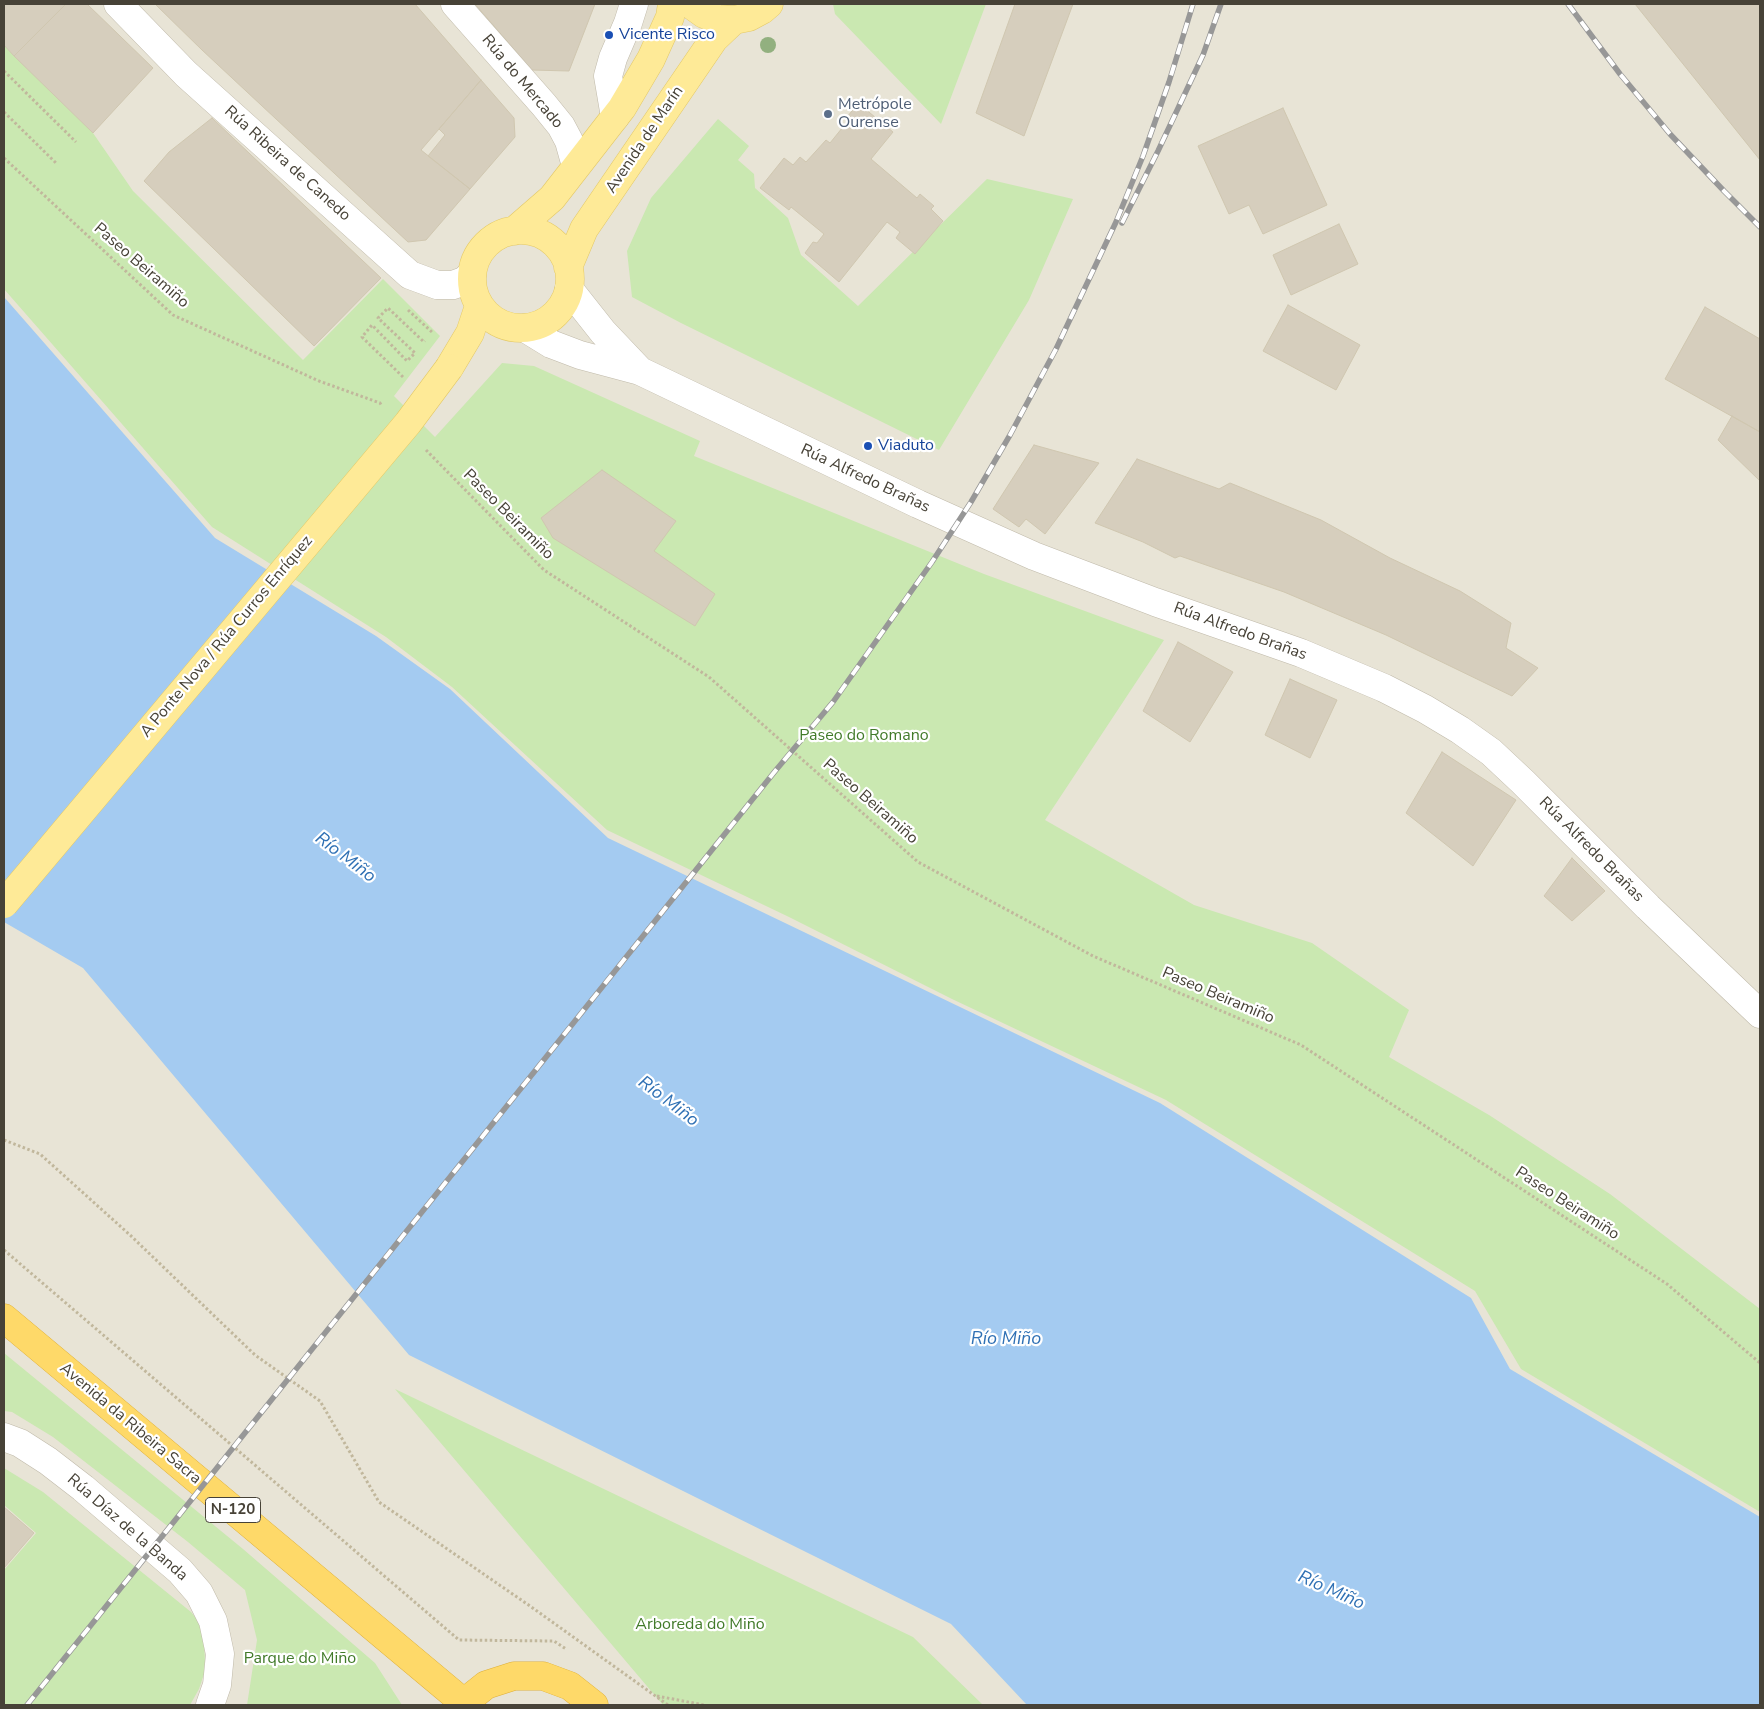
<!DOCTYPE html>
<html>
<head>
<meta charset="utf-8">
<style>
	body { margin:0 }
	#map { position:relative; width:1764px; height:1709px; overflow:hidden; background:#f4f1e8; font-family:"Nunito Sans",sans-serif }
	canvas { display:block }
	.frame { position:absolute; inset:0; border:5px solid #474237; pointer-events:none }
</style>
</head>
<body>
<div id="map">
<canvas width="1764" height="1709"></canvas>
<div class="frame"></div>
</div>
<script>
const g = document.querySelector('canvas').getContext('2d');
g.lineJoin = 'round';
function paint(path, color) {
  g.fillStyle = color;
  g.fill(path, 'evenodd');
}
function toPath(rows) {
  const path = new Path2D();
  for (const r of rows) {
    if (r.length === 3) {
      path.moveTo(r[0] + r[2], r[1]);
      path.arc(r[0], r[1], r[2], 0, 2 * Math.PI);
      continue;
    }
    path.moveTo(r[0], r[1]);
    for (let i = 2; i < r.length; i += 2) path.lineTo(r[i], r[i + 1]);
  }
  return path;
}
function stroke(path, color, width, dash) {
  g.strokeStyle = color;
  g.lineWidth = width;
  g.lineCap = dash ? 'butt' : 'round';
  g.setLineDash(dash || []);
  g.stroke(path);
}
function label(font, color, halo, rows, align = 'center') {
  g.font = font + ' "Nunito Sans",sans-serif';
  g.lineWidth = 4.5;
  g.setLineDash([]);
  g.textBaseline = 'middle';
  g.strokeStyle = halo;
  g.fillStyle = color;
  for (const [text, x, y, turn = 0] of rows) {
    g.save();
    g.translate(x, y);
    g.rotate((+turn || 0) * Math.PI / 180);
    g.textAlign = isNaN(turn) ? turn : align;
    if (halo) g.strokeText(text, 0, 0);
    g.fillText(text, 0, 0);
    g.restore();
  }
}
paint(toPath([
	[4,4,1760,4,1760,1705,4,1705]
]), '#e8e4d6');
paint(toPath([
	[833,4,986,4,941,124,835,14],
	[4,45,93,133,133,191,303,360,383,279,440,336,394,396,435,437,502,363,534,366,700,441,694,456,984,574,1164,640,1045,820,1194,905,1312,943,1409,1010,1389,1057,1489,1115,1610,1194,1760,1309,1760,1512,1521,1369,1475,1291,1166,1100,952,999,789,917,607,830,452,687,386,637,212,527,4,289],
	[718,119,749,146,738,160,754,174,755,188,788,218,801,255,858,306,987,179,1073,199,1029,300,939,450,681,323,632,297,627,251,651,198],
	[4,1353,243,1549,375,1663,402,1705,247,1705,257,1640,245,1590,188,1542,53,1437,12,1412,4,1411],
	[395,1389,913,1637,983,1705,663,1705],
	[4,1468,43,1492,191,1612,200,1623,204,1641,205,1661,204,1674,199,1689,190,1705,4,1705,4,1570,36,1533,4,1505]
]), '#cae8b1');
paint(toPath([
	[4,297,215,538,376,636,450,689,608,838,1160,1103,1471,1298,1510,1369,1760,1517,1760,1705,1027,1705,951,1624,409,1355,83,968,4,922]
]), '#a4cbf1');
const building = toPath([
	[4,4,66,4,14,56,4,45,4,4],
	[66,4,87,4,153,68,93,133,14,56,66,4],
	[155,4,415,4,481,80,421,150,470,189,426,240,408,242,202,50,155,4],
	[475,4,595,4,569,71,532,70,475,4],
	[1015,4,1073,4,1024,136,976,113,1015,4],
	[1635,4,1760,4,1760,161,1760,160,1635,4],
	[481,80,514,118,515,137,470,189,428,156,445,135,439,129,481,80],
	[858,103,893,132,871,159,917,198,920,194,934,206,931,209,943,221,915,254,896,238,900,232,887,222,839,282,805,253,813,242,817,243,824,234,791,207,789,210,760,188,784,158,793,165,800,157,806,162,826,140,830,143,851,117,848,116,858,103],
	[1283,108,1327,205,1263,234,1249,205,1229,214,1198,146,1283,108],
	[212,118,381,278,314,346,144,181,169,152,212,118],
	[1339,224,1358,264,1291,295,1273,255,1339,224],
	[1288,305,1360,345,1336,390,1263,351,1288,305],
	[1705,307,1760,339,1760,432,1665,379,1705,307],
	[1732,416,1760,432,1760,481,1718,440,1732,416],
	[1034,445,1099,463,1045,534,1026,519,1019,527,993,509,1034,445],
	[1137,459,1219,489,1230,483,1321,520,1390,558,1460,591,1511,623,1506,648,1538,668,1512,696,1386,635,1284,592,1180,556,1175,558,1143,542,1095,523,1137,459],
	[602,470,676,521,654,551,715,594,695,626,553,538,541,518,602,470],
	[1178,642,1233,672,1190,742,1143,711,1178,642],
	[1290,679,1337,700,1310,758,1265,735,1290,679],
	[1442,752,1516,800,1473,866,1406,813,1442,752],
	[1572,858,1605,891,1572,921,1544,896,1572,858],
	[4,1507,34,1533,4,1568,4,1507]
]);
paint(building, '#d6cebd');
stroke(building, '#d0c7b0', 1);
const minor = toPath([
	[118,4,186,74,410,275,437,285,453,285,464,281,472,274],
	[455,4,544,105,561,126,569,141,576,166],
	[615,117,608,76,613,58,628,23,634,4],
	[569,289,603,332,640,371],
	[525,328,551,344,580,355,640,371,918,504,1034,556,1155,602,1301,653,1384,688,1425,709,1460,730,1491,752,1523,782,1648,907,1760,1014],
	[4,1437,20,1443,48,1461,83,1488,180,1571,199,1593,213,1621,220,1654,217,1685,210,1705]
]);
const major = toPath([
	[690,4,704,14,718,19,734,20,749,17,762,10,769,4],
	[521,279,49],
	[514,231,552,198,622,108,651,59,670,17,672,4],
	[568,267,584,229,714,39,734,20],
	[449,368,470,333,479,306]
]);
const highway = toPath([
	[4,1318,463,1702],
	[461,1705,486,1685,514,1676,543,1676,570,1686,594,1705]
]);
stroke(minor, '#c0baaa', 29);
stroke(major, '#e4c966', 29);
stroke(highway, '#deaf38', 29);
stroke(toPath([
	[4,71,76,142],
	[4,112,56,163],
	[4,158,173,315,319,381,380,403,382,406],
	[408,310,433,333],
	[403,377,362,337,372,325,407,361,415,353,378,318,388,308,424,342,425,341],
	[426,450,544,570,709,677,918,862,1093,956,1301,1045,1667,1284,1760,1363],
	[4,1140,40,1154,130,1235,255,1355,320,1401,379,1502,530,1606,668,1705],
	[4,1250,459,1640,554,1641,566,1649],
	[657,1696,704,1705]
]), '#c1b79c', 3, [2.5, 2.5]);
stroke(minor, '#fff', 28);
stroke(major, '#feea97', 28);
stroke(highway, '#fed969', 28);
const rail = toPath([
	[1568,4,1620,74,1670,134,1724,191,1760,227],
	[1122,223,1158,151,1203,55,1221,4],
	[27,1705,776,770,833,702,932,562,971,502,1010,435,1056,349,1116,222,1143,156,1169,82,1193,4]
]);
stroke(rail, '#979797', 5.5);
stroke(rail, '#fff', 4, [11]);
const majorBridge = toPath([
	[4,904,408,423,449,368]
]);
stroke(majorBridge, '#e4c966', 29, []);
stroke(majorBridge, '#feea97', 28);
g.fillStyle = '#92b07f';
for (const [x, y] of [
	[768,45]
]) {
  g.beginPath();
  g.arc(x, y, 8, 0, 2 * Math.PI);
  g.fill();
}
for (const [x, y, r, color] of [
	[609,35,5,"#1a4fb4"],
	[828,114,5,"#5c6f8a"],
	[868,446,5,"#1a4fb4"]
]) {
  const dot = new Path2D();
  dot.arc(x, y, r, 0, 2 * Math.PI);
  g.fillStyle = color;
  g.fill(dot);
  stroke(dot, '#fff', 2);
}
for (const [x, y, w] of [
	[233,1510,55]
]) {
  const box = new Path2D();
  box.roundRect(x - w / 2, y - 12.5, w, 25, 4);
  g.fillStyle = '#fff';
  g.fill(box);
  stroke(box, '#474237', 1);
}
label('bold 15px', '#474237', null, [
	["N-120",233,1510]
]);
label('16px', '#164399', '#fff', [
	["Vicente Risco",619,35],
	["Viaduto",878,446]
], 'left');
label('16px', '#474237', '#fff', [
	["Rúa do Mercado",522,82,50],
	["Avenida de Marín",645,140,-56],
	["Rúa Ribeira de Canedo",287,164,42],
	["Paseo Beiramiño",141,266,41],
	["Rúa Alfredo Brañas",865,479,25],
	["Paseo Beiramiño",508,515,45],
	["Rúa Alfredo Brañas",1240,632,20],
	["A Ponte Nova / Rúa Curros Enríquez",227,637,-50],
	["Paseo Beiramiño",870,802,41],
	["Rúa Alfredo Brañas",1591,850,45],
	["Paseo Beiramiño",1218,996,23],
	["Paseo Beiramiño",1567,1204,33],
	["Avenida da Ribeira Sacra",130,1424,40],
	["Rúa Díaz de la Banda",127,1528,41]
]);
label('16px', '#4e5e75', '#fff', [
	["Metrópole",838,105],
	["Ourense",838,123]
], 'left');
label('16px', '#417a29', '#fff', [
	["Paseo do Romano",864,736],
	["Arboreda do Miño",700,1625],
	["Parque do Miño",300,1659]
]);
label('italic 18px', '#2f70b4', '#fff', [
	["Río Miño",345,858,37],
	["Río Miño",668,1102,37],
	["Río Miño",1006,1340],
	["Río Miño",1331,1591,24]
]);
</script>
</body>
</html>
